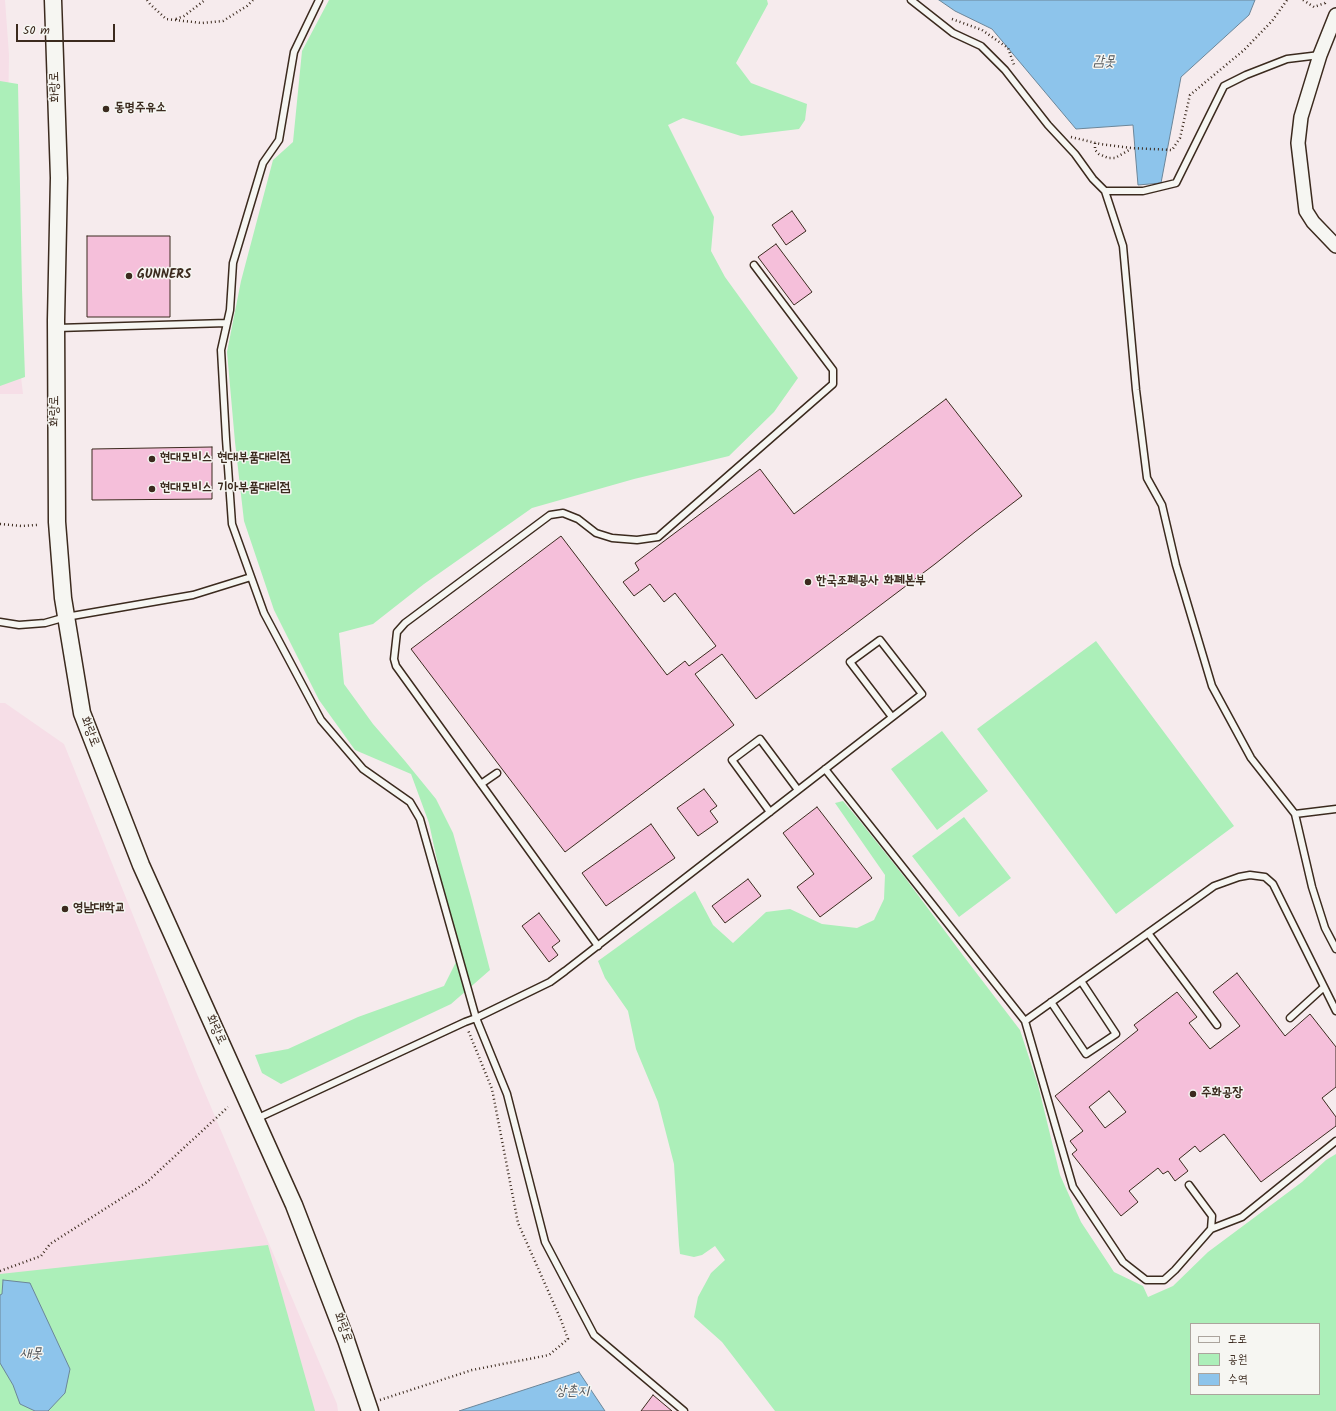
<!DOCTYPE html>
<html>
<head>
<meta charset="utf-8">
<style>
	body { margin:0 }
	#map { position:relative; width:1336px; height:1411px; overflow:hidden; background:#f6ebed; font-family:Kalam,"Poor Story",sans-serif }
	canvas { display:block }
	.legend { position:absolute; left:1190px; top:1323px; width:130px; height:72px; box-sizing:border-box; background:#f6f6f2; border:1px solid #aba49d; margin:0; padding:5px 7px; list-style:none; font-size:12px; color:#3b2a1e }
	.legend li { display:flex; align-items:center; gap:8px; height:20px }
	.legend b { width:20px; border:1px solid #aba49d }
	.scale { position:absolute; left:16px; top:24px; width:99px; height:18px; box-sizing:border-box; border:2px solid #3b2a1e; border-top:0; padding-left:5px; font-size:12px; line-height:14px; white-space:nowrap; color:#3b2a1e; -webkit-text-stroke:3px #f6f6f2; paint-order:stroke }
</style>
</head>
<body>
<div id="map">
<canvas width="1336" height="1411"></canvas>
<ul class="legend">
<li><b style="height:5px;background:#f6f6f2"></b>도로</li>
<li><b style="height:11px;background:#acefb9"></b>공원</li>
<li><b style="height:11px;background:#8dc4eb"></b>수역</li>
</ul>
<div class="scale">50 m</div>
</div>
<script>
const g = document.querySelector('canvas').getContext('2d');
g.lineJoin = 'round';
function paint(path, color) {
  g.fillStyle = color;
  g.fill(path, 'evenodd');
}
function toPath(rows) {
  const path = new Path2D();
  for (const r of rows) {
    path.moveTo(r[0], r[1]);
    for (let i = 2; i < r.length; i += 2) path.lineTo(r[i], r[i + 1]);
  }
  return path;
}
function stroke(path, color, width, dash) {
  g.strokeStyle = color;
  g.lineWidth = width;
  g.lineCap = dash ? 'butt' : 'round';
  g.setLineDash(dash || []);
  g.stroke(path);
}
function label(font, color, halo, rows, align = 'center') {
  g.font = font + ' Kalam,"Poor Story",sans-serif';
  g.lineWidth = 3;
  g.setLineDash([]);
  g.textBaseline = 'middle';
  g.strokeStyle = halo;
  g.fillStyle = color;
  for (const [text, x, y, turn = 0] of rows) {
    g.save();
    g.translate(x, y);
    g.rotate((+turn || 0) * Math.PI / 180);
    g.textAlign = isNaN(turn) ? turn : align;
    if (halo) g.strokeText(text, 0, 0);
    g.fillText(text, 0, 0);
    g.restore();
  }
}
paint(toPath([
	[0,0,5,0,9,55,6,249,23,394,0,394],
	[0,703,5,703,64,744,197,1074,337,1404,338,1411,0,1411]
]), '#f6dee7');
paint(toPath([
	[329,0,767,0,768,4,736,63,751,83,807,104,805,120,799,129,741,136,683,118,668,125,714,217,711,251,725,277,798,378,774,412,729,456,634,479,532,508,424,584,373,624,339,633,344,684,373,724,405,761,436,799,453,833,471,897,490,970,451,1004,281,1084,262,1073,255,1055,288,1049,358,1017,444,986,458,958,429,823,411,774,355,750,319,700,274,610,244,521,235,442,227,352,241,281,273,160,293,142,302,51],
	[0,81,18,84,22,289,25,377,0,386],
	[1096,641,1234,826,1116,914,977,729],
	[942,731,988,791,937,830,891,769],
	[843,801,859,820,906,879,965,958,1020,1030,1038,1085,1060,1175,1081,1222,1114,1272,1143,1286,1148,1297,1173,1286,1208,1252,1302,1182,1326,1160,1336,1154,1336,1411,775,1411,722,1342,694,1317,698,1297,711,1273,725,1260,715,1246,702,1255,694,1257,680,1254,679,1245,674,1164,658,1102,636,1049,628,1011,605,978,598,961,695,891,713,925,733,943,766,912,790,909,822,924,857,928,874,920,884,899,885,875,835,803],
	[1191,1324,1319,1324,1319,1394,1191,1394],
	[964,817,1011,878,959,917,912,856],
	[268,1245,315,1411,0,1411,0,1274]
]), '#acefb9');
const water = toPath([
	[939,0,1255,0,1249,15,1181,77,1161,183,1138,185,1133,125,1076,129,992,29,955,11,939,0],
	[3,1280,30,1283,70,1369,65,1393,48,1411,35,1411,20,1404,13,1385,0,1363,0,1295,2,1294,3,1280],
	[579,1372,605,1411,459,1411,579,1372]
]);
paint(water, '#8dc4eb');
stroke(water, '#6c8699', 1);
const building = toPath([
	[792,211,806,231,786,245,772,225,792,211],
	[87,236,170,236,170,317,87,317,87,236],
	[776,244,812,292,794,305,758,257,776,244],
	[946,399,1022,496,975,532,935,564,756,699,722,654,695,674,734,725,565,852,411,649,561,536,667,675,685,661,689,666,716,646,675,593,664,602,650,584,634,596,623,582,639,570,635,563,760,469,794,514,946,399],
	[212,447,212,499,92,500,92,449,212,447],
	[704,789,717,806,710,811,718,822,698,836,677,808,704,789],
	[817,807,872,878,820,917,797,887,814,874,783,833,817,807],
	[651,824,675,858,606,906,582,873,651,824],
	[748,879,761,896,725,923,712,906,748,879],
	[539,913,560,941,552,947,558,955,549,962,522,926,539,913],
	[1237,973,1285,1036,1310,1014,1336,1047,1336,1087,1322,1098,1336,1117,1336,1126,1261,1182,1224,1134,1200,1152,1195,1146,1179,1159,1188,1171,1175,1181,1168,1171,1163,1174,1158,1168,1129,1191,1138,1202,1121,1216,1072,1154,1077,1150,1070,1141,1083,1131,1055,1096,1138,1030,1134,1025,1177,992,1197,1017,1189,1023,1210,1049,1240,1026,1213,992,1237,973],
	[1109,1091,1126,1112,1105,1128,1089,1107,1109,1091],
	[653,1395,672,1411,641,1411,653,1395]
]);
paint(building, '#f5bfda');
stroke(building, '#3b2a1e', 1);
const service = toPath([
	[319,0,294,52,279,140,263,163,233,263,230,310,221,350,226,439,232,524,264,613,321,720,363,769,410,802,420,819,476,1018,507,1094,545,1242,594,1335,684,1411],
	[911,0,953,33,981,46,1005,70,1048,125,1075,154,1093,179,1105,191,1143,191,1176,183,1224,86,1246,75,1287,59,1320,55],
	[1105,191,1123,246,1136,390,1147,478,1162,505,1176,565,1212,686,1251,758,1295,814,1312,887,1325,928,1336,949],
	[57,328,227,323],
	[0,622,19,625,45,623,66,617,193,595,251,577],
	[825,769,1025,1021,1073,1187,1123,1262,1146,1280,1164,1280,1175,1270,1211,1229,1212,1216,1189,1185],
	[481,784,497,773],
	[770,812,732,760,760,739,798,790],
	[1295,814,1336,809],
	[1148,933,1217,1025],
	[598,946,396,666,394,659,397,632,405,623,550,515,563,513,578,519,596,533,612,538,637,540,658,537,833,384,833,370,754,265],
	[1051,1002,1086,1054,1116,1034,1081,981],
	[1290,1018,1324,987],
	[1025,1021,1214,886,1239,877,1250,875,1265,877,1273,884,1336,1011],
	[256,1119,465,1022,476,1018,550,982,565,971,922,694,880,640,850,662,892,717],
	[1211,1229,1242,1217,1336,1141]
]);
const minor = toPath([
	[1336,15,1320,55,1301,117,1298,143,1306,211,1313,222,1336,246]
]);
const tertiary = toPath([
	[53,0,59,178,56,320,57,522,63,598,82,713,141,865,294,1205,346,1340,370,1411]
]);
stroke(service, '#3b2a1e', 9);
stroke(minor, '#3b2a1e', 16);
stroke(tertiary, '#3b2a1e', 19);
stroke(toPath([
	[147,0,150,4,166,19,202,23,223,21,247,6,253,0],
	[1303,0,1314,7,1325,3,1326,0],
	[176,19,184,16,205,0],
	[952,19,982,30,1008,48,1014,65],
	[1071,137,1100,144,1131,148,1172,150,1180,138,1190,95,1244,50,1272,21,1287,0],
	[1095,143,1095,150,1099,154,1108,158,1115,158,1131,149],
	[0,524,22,526,37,525],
	[0,1271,41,1256,50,1244,147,1182,228,1107],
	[380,1400,472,1370,549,1355,568,1339,561,1320,518,1223,492,1089,468,1030]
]), '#3b2a1e', 2.5, [1, 3]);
stroke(service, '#f6f6f2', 6);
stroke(minor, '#f6f6f2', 13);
stroke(tertiary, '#f6f6f2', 16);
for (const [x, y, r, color] of [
	[106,109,4,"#3b2a1e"],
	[129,276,4,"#3b2a1e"],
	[152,459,4,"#3b2a1e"],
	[152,489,4,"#3b2a1e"],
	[808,582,4,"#3b2a1e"],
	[65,909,4,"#3b2a1e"],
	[1193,1094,4,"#3b2a1e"]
]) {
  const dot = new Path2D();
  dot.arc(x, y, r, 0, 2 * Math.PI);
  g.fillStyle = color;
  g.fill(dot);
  stroke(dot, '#f6f6f2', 1.5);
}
label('13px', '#3b2a1e', '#f6f6f2', [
	["화랑로",56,87,-92],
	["화랑로",56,411,-90],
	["화랑로",89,732,69],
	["화랑로",215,1030,65],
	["화랑로",342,1328,70]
]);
label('bold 13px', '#3b2a1e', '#f6f6f2', [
	["동명주유소",114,109],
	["GUNNERS",137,276],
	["현대모비스 현대부품대리점",160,459],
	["현대모비스 기아부품대리점",160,489],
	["한국조폐공사 화폐본부",816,582],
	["영남대학교",73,909],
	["주화공장",1201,1094]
], 'left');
label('italic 14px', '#54585c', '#f6f6f2', [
	["감못",1104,63],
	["새못",31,1355],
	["상촌지",572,1393]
]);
</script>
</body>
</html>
